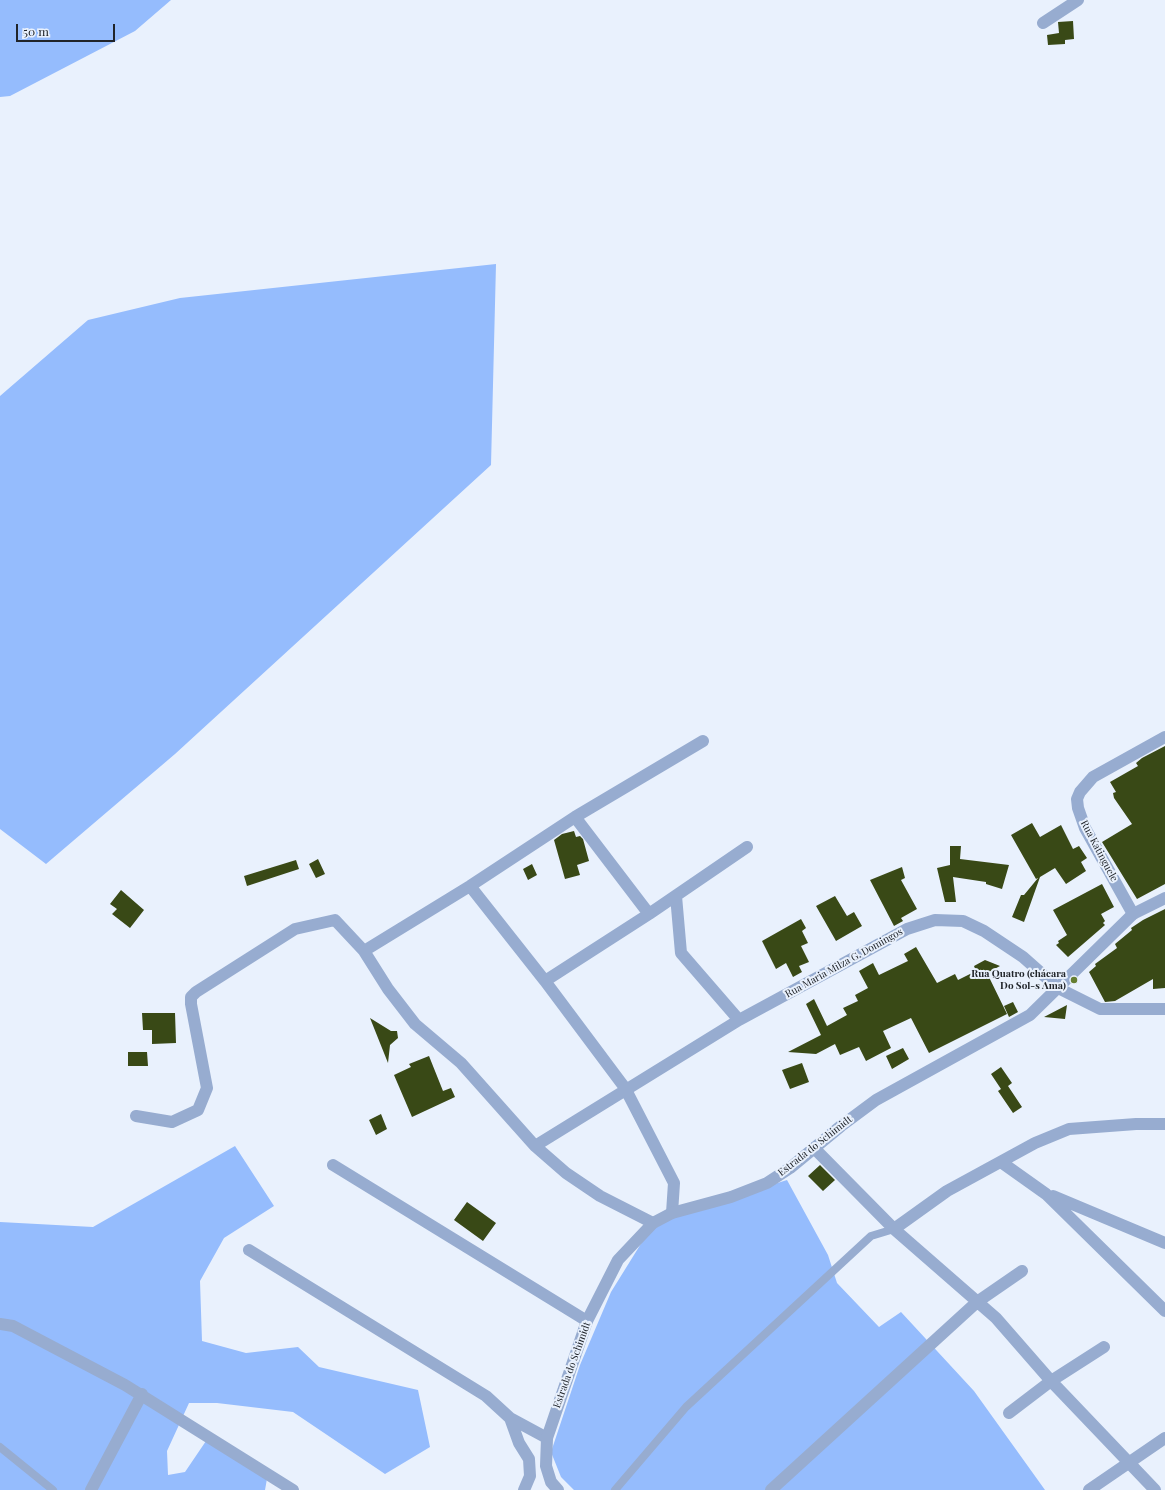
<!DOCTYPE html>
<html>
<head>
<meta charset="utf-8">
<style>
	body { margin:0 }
	#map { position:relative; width:1165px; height:1490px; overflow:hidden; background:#e9f1fd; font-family:"Playfair Display",serif }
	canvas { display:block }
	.scale { position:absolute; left:16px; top:24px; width:99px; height:18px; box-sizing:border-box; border:2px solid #202429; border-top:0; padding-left:5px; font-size:12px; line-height:14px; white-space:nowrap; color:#202429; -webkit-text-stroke:3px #e9f1fd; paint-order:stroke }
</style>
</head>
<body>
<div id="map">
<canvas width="1165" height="1490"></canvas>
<div class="scale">50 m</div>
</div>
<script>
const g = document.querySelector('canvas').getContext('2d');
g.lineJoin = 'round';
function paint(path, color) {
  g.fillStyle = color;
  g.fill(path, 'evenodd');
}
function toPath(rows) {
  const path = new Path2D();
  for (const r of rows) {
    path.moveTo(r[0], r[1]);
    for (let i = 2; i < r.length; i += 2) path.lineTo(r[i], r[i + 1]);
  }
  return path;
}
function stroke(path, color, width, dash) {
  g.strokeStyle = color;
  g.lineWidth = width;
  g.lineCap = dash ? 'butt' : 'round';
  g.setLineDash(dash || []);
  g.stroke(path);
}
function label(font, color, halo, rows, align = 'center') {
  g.font = font + ' "Playfair Display",serif';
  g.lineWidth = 4;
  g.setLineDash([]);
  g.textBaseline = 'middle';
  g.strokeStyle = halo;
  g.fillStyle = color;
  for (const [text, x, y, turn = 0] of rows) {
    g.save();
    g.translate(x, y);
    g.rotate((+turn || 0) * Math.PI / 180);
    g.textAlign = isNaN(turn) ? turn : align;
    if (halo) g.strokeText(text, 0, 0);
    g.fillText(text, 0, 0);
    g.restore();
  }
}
paint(toPath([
	[0,0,171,0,135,31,10,96,0,97],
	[496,264,491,465,175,754,46,864,0,829,0,396,88,320,180,298],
	[235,1146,274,1206,224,1238,200,1281,202,1341,246,1353,298,1347,319,1367,418,1390,430,1447,385,1474,293,1412,217,1403,189,1403,167,1451,168,1475,185,1472,206,1441,268,1473,265,1490,0,1490,0,1222,93,1227],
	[787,1180,828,1255,837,1283,879,1327,901,1312,974,1391,1045,1490,574,1490,561,1477,551,1452,580,1365,611,1292,647,1234,673,1216]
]), '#95bcfd');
paint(toPath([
	[1073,21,1074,39,1065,40,1065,44,1048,45,1047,35,1059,33,1058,22],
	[1165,746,1165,884,1137,899,1102,842,1132,824,1114,798,1113,793,1116,792,1110,782,1138,766,1136,763,1142,758],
	[1032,823,1040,837,1061,825,1073,849,1079,846,1087,858,1081,862,1086,871,1066,884,1055,868,1040,877,1024,922,1012,917,1021,895,1024,895,1038,878,1036,879,1011,835],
	[574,831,576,837,580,836,583,839,589,861,577,865,580,875,565,879,554,840,562,834],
	[950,846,961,846,960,859,1009,865,1002,889,986,884,986,882,953,877,956,902,945,902,937,868,950,865],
	[318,859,325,874,316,878,309,864],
	[296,860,299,869,247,886,244,876],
	[532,864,537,875,528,880,523,869],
	[902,867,905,878,901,880,917,909,901,918,903,921,894,926,870,880],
	[1102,884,1114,907,1101,914,1105,921,1103,923,1105,925,1068,957,1056,945,1059,943,1058,941,1067,935,1053,910],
	[121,890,144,910,130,928,112,914,117,909,110,904],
	[835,896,847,916,854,912,862,926,836,941,816,906],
	[1165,909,1165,988,1153,989,1153,979,1115,1001,1105,1002,1089,972,1096,966,1095,964,1117,948,1115,944,1132,930,1131,928,1143,920],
	[801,919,806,928,802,931,808,943,801,946,809,962,799,966,802,972,793,977,786,963,776,969,762,941],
	[916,947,937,983,955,974,958,980,976,971,974,966,985,960,1000,966,987,973,1007,1014,929,1053,911,1018,883,1031,891,1048,866,1061,859,1047,840,1055,835,1044,816,1054,788,1052,821,1035,806,1004,814,999,827,1026,847,1015,843,1008,858,1001,855,995,868,988,859,971,873,963,879,975,908,961,904,954],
	[1013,1002,1018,1012,1009,1017,1004,1006],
	[1067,1005,1065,1019,1044,1017],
	[142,1013,175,1013,176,1043,152,1044,152,1030,143,1030],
	[370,1018,391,1031,397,1031,398,1038,390,1045,388,1063],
	[903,1048,909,1059,892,1069,886,1056],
	[128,1052,147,1052,148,1066,128,1066],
	[429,1056,443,1091,451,1088,455,1097,412,1117,394,1075,411,1067,409,1064],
	[802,1063,809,1082,790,1089,782,1070],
	[1001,1067,1012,1083,1008,1086,1022,1107,1013,1113,998,1091,1001,1089,991,1074],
	[381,1114,387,1129,376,1135,369,1120],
	[820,1165,835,1180,823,1191,808,1176],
	[467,1202,496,1223,483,1241,454,1220]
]), '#394916');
stroke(toPath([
	[0,1447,53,1490],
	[615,1490,686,1407,871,1236,894,1229]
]), '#97acd0', 8);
stroke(toPath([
	[1043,23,1078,0],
	[575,817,649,914],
	[470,886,545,981,625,1088,674,1183,672,1213],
	[676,896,681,953,739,1020],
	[1133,914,1085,828,1078,808,1077,799,1080,792,1093,777,1165,737],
	[364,951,470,886,575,817,703,741],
	[545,981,649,914,747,847],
	[136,1116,172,1122,198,1110,207,1088,191,1004,191,997,196,992,295,929,335,920,364,951,388,989,415,1024,461,1063,535,1146,566,1173,600,1196,653,1223],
	[535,1146,739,1020,907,929,935,920,963,921,984,931,1023,957,1058,988,1100,1009,1165,1009],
	[814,1148,894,1229,996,1318,1051,1381,1155,1490],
	[1001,1162,1046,1194,1165,1311],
	[333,1165,587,1321],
	[1053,1196,1165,1243],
	[894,1229,947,1191,1035,1143,1069,1129,1136,1124,1165,1124],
	[249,1250,486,1396,510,1418,547,1438],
	[0,1324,13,1326,125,1385,293,1490],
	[1009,1413,1051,1381,1104,1347],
	[510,1418,519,1443,529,1459,530,1476,524,1490],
	[91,1490,142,1394],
	[771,1490,977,1302,1022,1271],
	[1089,1490,1165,1438]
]), '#97acd0', 12);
stroke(toPath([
	[558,1490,551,1482,546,1466,547,1438,587,1321,618,1260,653,1223,672,1213,731,1197,767,1183,790,1168,841,1126,876,1100,1030,1015,1133,914,1165,898]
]), '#97acd0', 12);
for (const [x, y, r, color] of [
	[1074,980,4,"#657e31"]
]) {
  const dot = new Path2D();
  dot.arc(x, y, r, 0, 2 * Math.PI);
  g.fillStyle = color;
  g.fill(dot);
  stroke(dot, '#e9f1fd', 1.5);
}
label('10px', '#202429', '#e9f1fd', [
	["Rua Katinguele",1099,851,62],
	["Rua Maria Milza G. Domingos",844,963,-29],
	["Estrada do Schimidt",815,1146,-38],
	["Estrada do Schimidt",572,1365,-70]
]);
label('bold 10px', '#202429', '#e9f1fd', [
	["Rua Quatro (chácara",1066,974],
	["Do Sol-s Ama)",1066,986]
], 'right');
</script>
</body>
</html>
